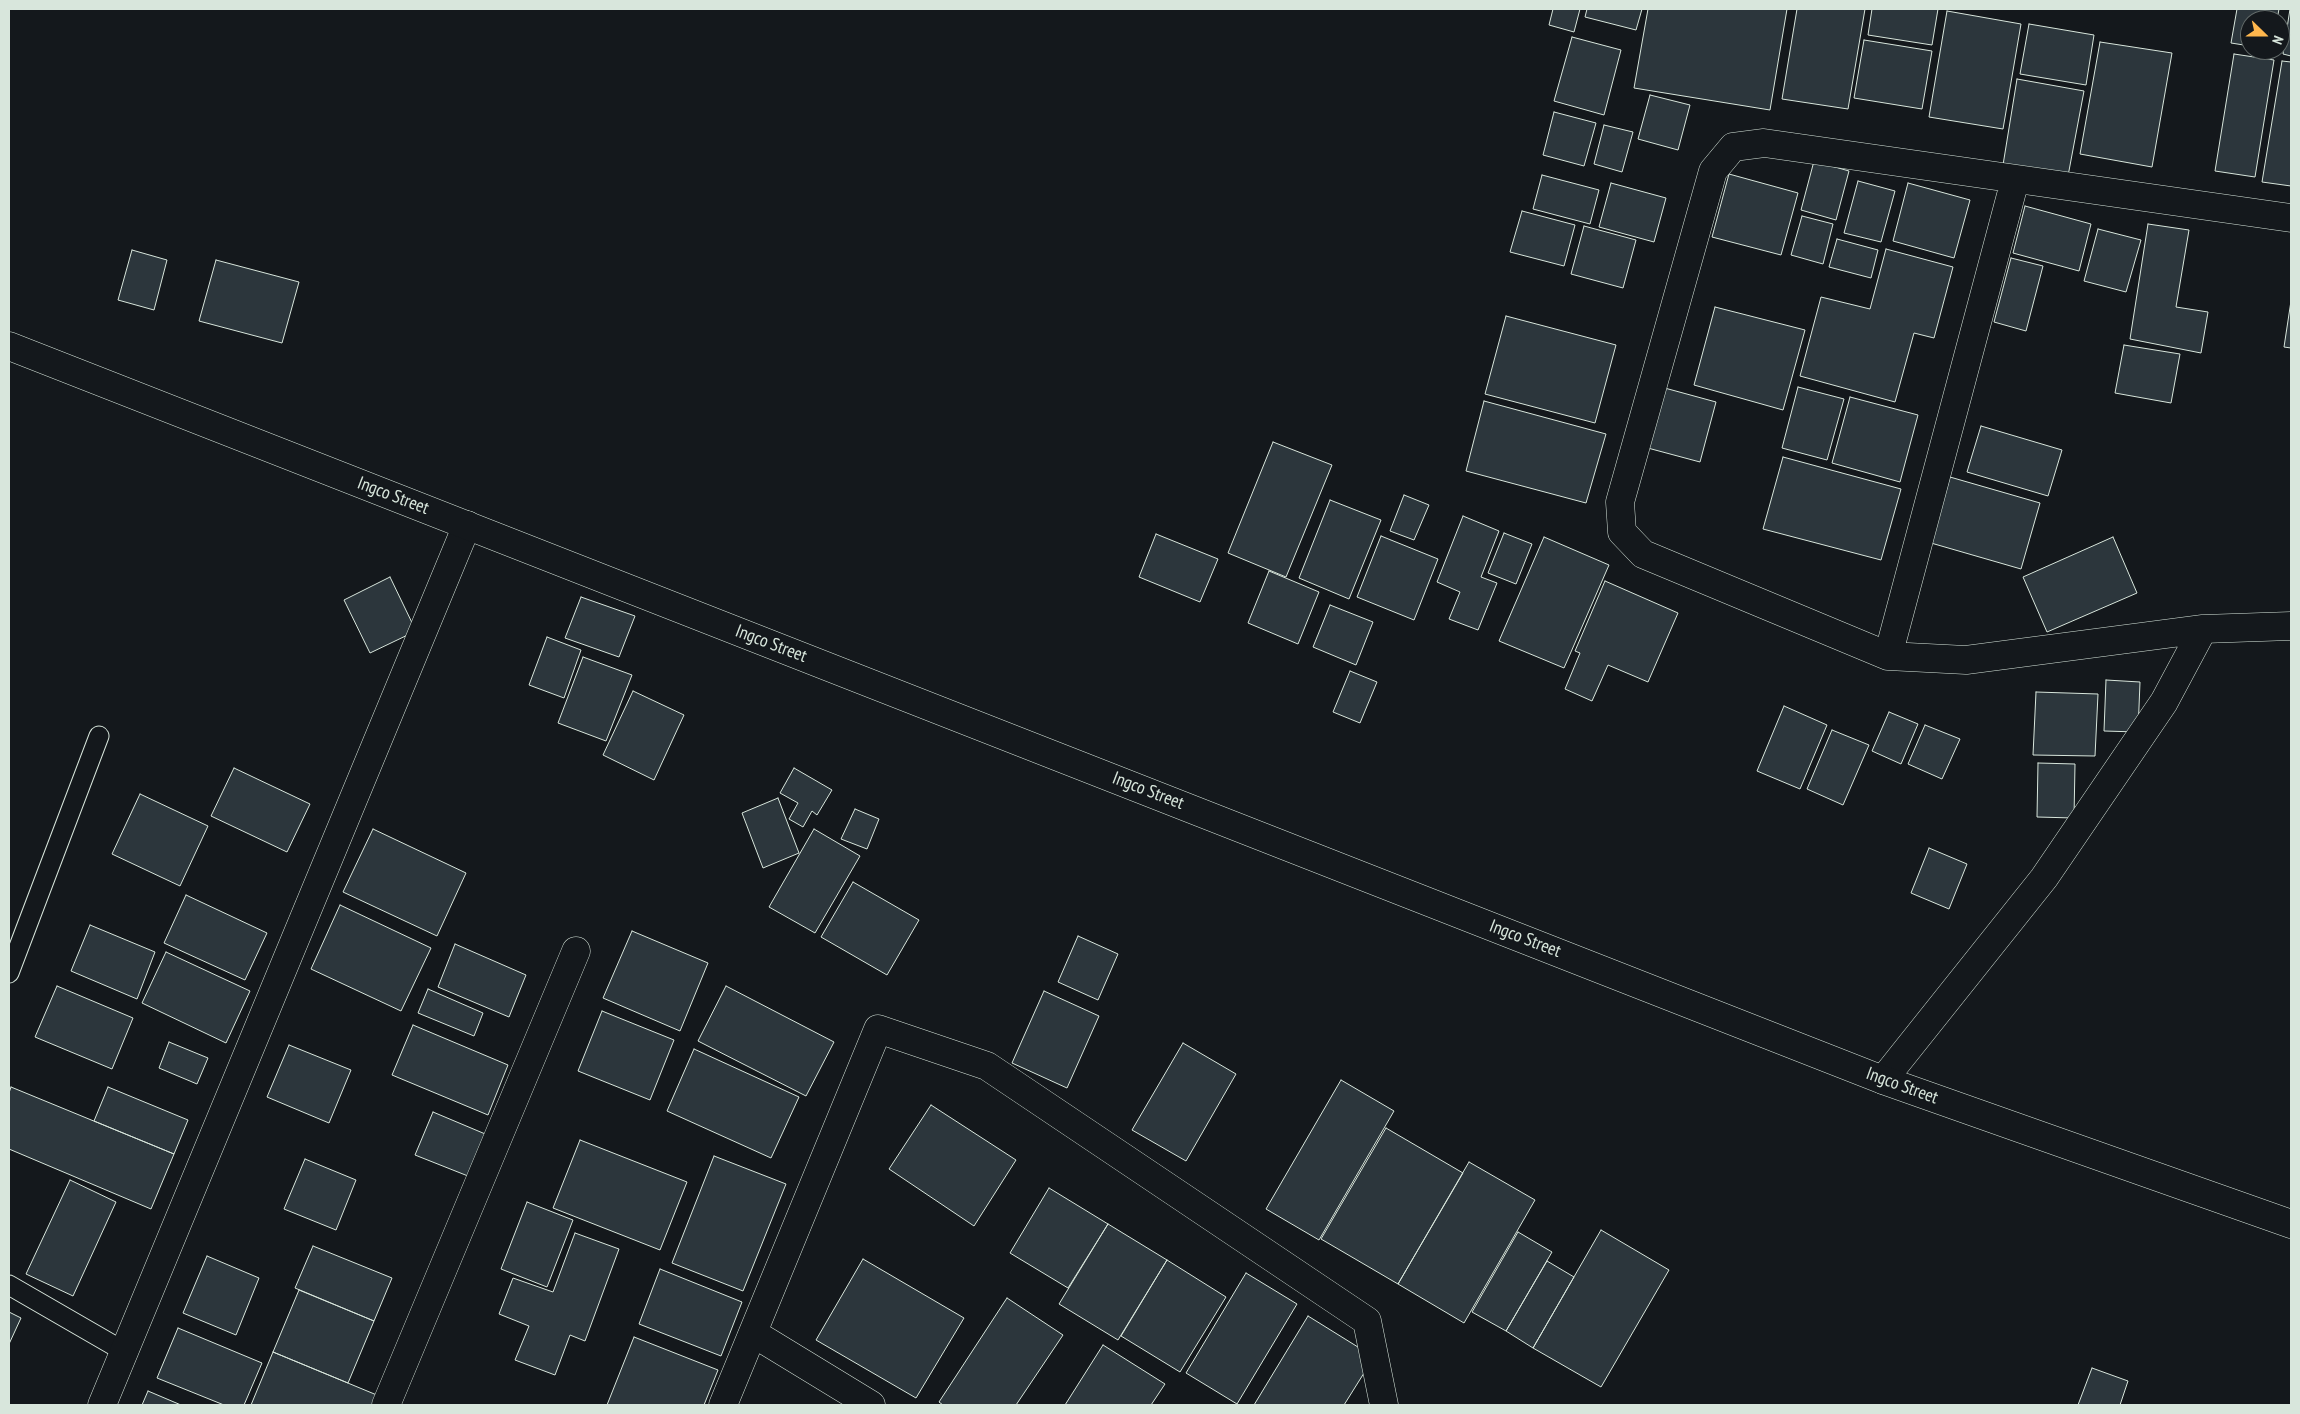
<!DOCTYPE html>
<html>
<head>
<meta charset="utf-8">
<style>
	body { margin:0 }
	#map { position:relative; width:2300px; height:1414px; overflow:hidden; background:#14181c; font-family:"PT Sans Narrow",sans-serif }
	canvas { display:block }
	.frame { position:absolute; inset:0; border:10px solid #d8e6dc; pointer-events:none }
	.north { position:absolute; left:2240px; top:10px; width:50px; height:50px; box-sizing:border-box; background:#14181c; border:1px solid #626a69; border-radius:50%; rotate:112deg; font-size:14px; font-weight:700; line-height:20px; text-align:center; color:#d8e6dc }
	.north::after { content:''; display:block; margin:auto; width:18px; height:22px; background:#ffb74d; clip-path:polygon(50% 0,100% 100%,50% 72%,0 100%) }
</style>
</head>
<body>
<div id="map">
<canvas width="2300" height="1414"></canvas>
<div class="frame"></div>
<div class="north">N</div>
</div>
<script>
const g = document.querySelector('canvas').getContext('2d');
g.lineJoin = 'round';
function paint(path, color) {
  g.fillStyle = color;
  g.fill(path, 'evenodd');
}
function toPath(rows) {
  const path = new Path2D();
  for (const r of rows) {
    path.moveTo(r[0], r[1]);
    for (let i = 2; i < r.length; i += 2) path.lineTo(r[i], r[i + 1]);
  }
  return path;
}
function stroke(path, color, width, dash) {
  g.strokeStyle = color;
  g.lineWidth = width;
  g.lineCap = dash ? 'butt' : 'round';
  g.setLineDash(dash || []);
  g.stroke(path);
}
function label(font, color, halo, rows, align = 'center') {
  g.font = font + ' "PT Sans Narrow",sans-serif';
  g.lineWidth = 4;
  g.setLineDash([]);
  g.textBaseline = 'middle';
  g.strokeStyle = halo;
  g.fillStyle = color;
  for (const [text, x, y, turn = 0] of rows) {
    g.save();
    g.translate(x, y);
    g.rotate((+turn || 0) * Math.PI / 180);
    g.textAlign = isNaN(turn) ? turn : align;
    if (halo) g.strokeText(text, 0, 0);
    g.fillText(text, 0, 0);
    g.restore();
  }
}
const building = toPath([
	[1553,9,1580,9,1574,32,1549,25,1553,9],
	[1587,9,1642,9,1636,30,1585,17,1587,9],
	[1648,9,1787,9,1770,110,1634,88,1648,9],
	[1797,9,1865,9,1848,109,1782,99,1797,9],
	[1872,9,1938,9,1932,45,1868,35,1872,9],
	[2237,9,2279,9,2277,20,2250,20,2250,46,2231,43,2237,9],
	[2290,9,2291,9,2291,56,2283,54,2290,9],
	[1947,11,2021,24,2003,129,1929,117,1947,11],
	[2029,24,2094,35,2086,85,2020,74,2029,24],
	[1572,37,1621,50,1604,115,1554,101,1572,37],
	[1864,40,1932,51,1922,109,1854,98,1864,40],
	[2100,42,2172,53,2152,167,2080,154,2100,42],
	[2234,54,2274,60,2255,177,2215,171,2234,54],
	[2282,61,2291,62,2291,186,2262,182,2282,61],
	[2017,79,2084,91,2068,176,2003,165,2017,79],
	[1650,95,1690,105,1678,150,1638,139,1650,95],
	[1554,112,1596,123,1584,166,1543,155,1554,112],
	[1604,125,1633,132,1622,172,1594,164,1604,125],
	[1814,161,1849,171,1836,220,1801,210,1814,161],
	[1729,174,1798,193,1781,255,1712,237,1729,174],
	[1542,175,1599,190,1590,224,1533,209,1542,175],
	[1858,181,1895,191,1881,242,1844,233,1858,181],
	[1611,183,1666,198,1654,242,1599,227,1611,183],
	[1908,183,1970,200,1954,258,1893,241,1908,183],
	[2025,206,2091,224,2079,271,2013,253,2025,206],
	[1522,211,1575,225,1564,266,1510,252,1522,211],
	[1802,216,1833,224,1823,264,1791,255,1802,216],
	[2148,224,2189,230,2176,307,2208,312,2201,353,2130,339,2148,224],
	[1584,226,1636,240,1623,288,1571,274,1584,226],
	[2098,229,2141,240,2126,292,2084,281,2098,229],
	[1837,239,1878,250,1871,278,1829,267,1837,239],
	[1886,249,1953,267,1934,338,1914,333,1895,402,1800,376,1821,297,1870,309,1886,249],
	[132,250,167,260,154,310,118,300,132,250],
	[2011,258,2043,266,2026,331,1994,322,2011,258],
	[216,260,299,282,282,343,199,321,216,260],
	[2291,301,2291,348,2284,347,2291,301],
	[1715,307,1805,330,1783,410,1694,385,1715,307],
	[1506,316,1616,345,1595,423,1485,394,1506,316],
	[2124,345,2180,354,2171,403,2115,393,2124,345],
	[1661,387,1716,402,1700,462,1644,447,1661,387],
	[1798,387,1844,399,1827,460,1782,448,1798,387],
	[1850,397,1918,415,1900,482,1832,463,1850,397],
	[1484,401,1606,434,1586,503,1466,471,1484,401],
	[1981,426,2062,450,2048,496,1967,472,1981,426],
	[1273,442,1332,465,1286,577,1228,553,1273,442],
	[1783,457,1901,489,1881,560,1763,529,1783,457],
	[1950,477,2040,503,2021,569,1931,543,1950,477],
	[1404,495,1429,505,1414,540,1390,531,1404,495],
	[1330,500,1381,520,1349,599,1299,578,1330,500],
	[1463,516,1499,531,1481,577,1497,583,1478,630,1449,619,1460,592,1437,582,1463,516],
	[1504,533,1532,544,1516,584,1488,573,1504,533],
	[1156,534,1218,559,1200,602,1139,577,1156,534],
	[1381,536,1438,559,1414,620,1357,597,1381,536],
	[1544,537,1609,565,1564,668,1499,641,1544,537],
	[2113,537,2137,593,2047,632,2023,577,2113,537],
	[1269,571,1319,592,1298,644,1248,623,1269,571],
	[390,577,416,631,370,653,344,600,390,577],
	[1605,581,1678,613,1648,682,1608,665,1592,701,1565,689,1580,653,1575,651,1605,581],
	[581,597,635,616,619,657,565,638,581,597],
	[1330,605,1373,622,1356,665,1313,647,1330,605],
	[547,637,581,650,564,698,529,685,547,637],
	[583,657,632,675,606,741,558,723,583,657],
	[1350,671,1377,682,1360,723,1333,712,1350,671],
	[2106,680,2140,682,2138,732,2104,731,2106,680],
	[633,691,684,715,654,780,603,755,633,691],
	[2036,692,2098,694,2095,756,2033,755,2036,692],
	[1784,706,1827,725,1800,789,1757,771,1784,706],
	[1889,712,1918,724,1901,764,1872,751,1889,712],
	[1925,725,1960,739,1942,779,1908,764,1925,725],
	[1832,730,1869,745,1843,805,1807,789,1832,730],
	[2038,763,2075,764,2074,818,2037,817,2038,763],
	[234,768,310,804,287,852,211,816,234,768],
	[794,768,832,790,817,815,812,811,803,827,789,819,798,803,780,793,794,768],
	[140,794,208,826,180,886,112,854,140,794],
	[778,798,799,853,763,868,742,813,778,798],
	[855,809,879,819,867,849,841,839,855,809],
	[373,829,466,873,437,936,343,892,373,829],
	[814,829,860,856,815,933,769,907,814,829],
	[1929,848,1967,864,1949,909,1911,893,1929,848],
	[853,882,919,920,887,975,821,937,853,882],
	[186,895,267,933,245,980,164,943,186,895],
	[340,905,431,948,401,1011,311,969,340,905],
	[90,925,155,952,137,999,71,971,90,925],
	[632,931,708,963,680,1031,603,998,632,931],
	[1078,936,1118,954,1098,1000,1058,982,1078,936],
	[455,944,526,975,509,1017,438,987,455,944],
	[166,952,250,991,226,1043,142,1003,166,952],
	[57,986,133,1018,112,1069,35,1037,57,986],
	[726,986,834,1042,806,1096,698,1041,726,986],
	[428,989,483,1013,474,1036,418,1013,428,989],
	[1044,991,1099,1016,1067,1088,1012,1063,1044,991],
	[602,1011,674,1040,650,1100,578,1071,602,1011],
	[413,1025,508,1065,488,1115,392,1075,413,1025],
	[169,1042,208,1058,197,1084,159,1068,169,1042],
	[1183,1043,1236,1074,1186,1161,1132,1130,1183,1043],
	[289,1045,351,1070,329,1123,267,1097,289,1045],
	[694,1049,799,1097,771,1158,667,1111,694,1049],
	[1341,1080,1394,1111,1319,1240,1266,1209,1341,1080],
	[11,1087,174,1154,151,1209,9,1149,9,1093,11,1087],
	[108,1087,188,1120,174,1154,94,1121,108,1087],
	[931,1105,1016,1160,974,1226,889,1169,931,1105],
	[433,1112,490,1136,473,1178,415,1155,433,1112],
	[1386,1128,1463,1173,1398,1284,1321,1239,1386,1128],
	[580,1140,687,1182,660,1250,553,1208,580,1140],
	[714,1156,786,1184,743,1291,672,1263,714,1156],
	[305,1159,356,1180,336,1230,284,1209,305,1159],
	[1469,1162,1535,1200,1464,1323,1398,1284,1469,1162],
	[70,1180,116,1202,73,1296,26,1274,70,1180],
	[1049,1188,1108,1224,1068,1288,1010,1253,1049,1188],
	[527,1202,573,1220,547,1287,501,1269,527,1202],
	[1108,1224,1167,1260,1118,1340,1059,1304,1108,1224],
	[1601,1230,1669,1270,1601,1387,1533,1348,1601,1230],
	[1518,1232,1552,1252,1506,1331,1472,1312,1518,1232],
	[575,1233,619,1249,585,1341,570,1335,555,1375,515,1360,529,1326,499,1314,513,1278,553,1292,575,1233],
	[313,1246,392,1278,374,1321,295,1288,313,1246],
	[207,1256,259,1278,236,1335,183,1313,207,1256],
	[863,1259,964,1318,916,1398,816,1340,863,1259],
	[1167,1260,1226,1297,1180,1372,1121,1336,1167,1260],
	[1547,1261,1574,1277,1533,1348,1506,1331,1547,1261],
	[660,1269,742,1302,721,1356,639,1324,660,1269],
	[1246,1273,1297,1304,1237,1404,1186,1373,1246,1273],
	[299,1290,374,1321,348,1383,273,1352,299,1290],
	[1007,1298,1063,1335,1016,1405,943,1405,939,1402,1007,1298],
	[9,1312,21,1318,9,1344,9,1312],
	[1308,1316,1374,1357,1344,1405,1254,1405,1308,1316],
	[178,1328,262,1363,244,1405,224,1405,157,1378,178,1328],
	[634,1337,718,1370,704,1405,607,1405,634,1337],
	[1103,1345,1165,1384,1151,1405,1065,1405,1103,1345],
	[273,1352,384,1398,381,1405,251,1405,273,1352],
	[2092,1368,2128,1381,2120,1405,2078,1405,2092,1368],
	[148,1391,181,1405,142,1405,148,1391]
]);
paint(building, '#2c363c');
stroke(building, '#d8e6dc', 1);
const service = toPath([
	[9,973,99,736],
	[9,1285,125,1352]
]);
const minor = toPath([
	[2291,218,1764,143,1733,147,1713,171,1620,502,1622,532,1643,554,1888,656,1966,660,2203,629,2291,626],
	[1888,656,2015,180],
	[1883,1080,2044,878,2164,702,2203,629],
	[753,1333,871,1405],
	[102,1405,467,525],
	[386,1405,576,951],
	[723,1405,878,1029,987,1066,1367,1321,1384,1405]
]);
const tertiary = toPath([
	[9,346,1883,1080,2291,1224]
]);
stroke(service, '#d8e6dc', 21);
stroke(minor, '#d8e6dc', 29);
stroke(tertiary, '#d8e6dc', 29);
stroke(service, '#14181c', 19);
stroke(minor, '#14181c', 28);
stroke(tertiary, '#14181c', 28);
label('18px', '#d8e6dc', '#14181c', [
	["Ingco Street",393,496,21],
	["Ingco Street",771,644,21],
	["Ingco Street",1148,791,21],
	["Ingco Street",1525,939,21],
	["Ingco Street",1902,1086,20]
]);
</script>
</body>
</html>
